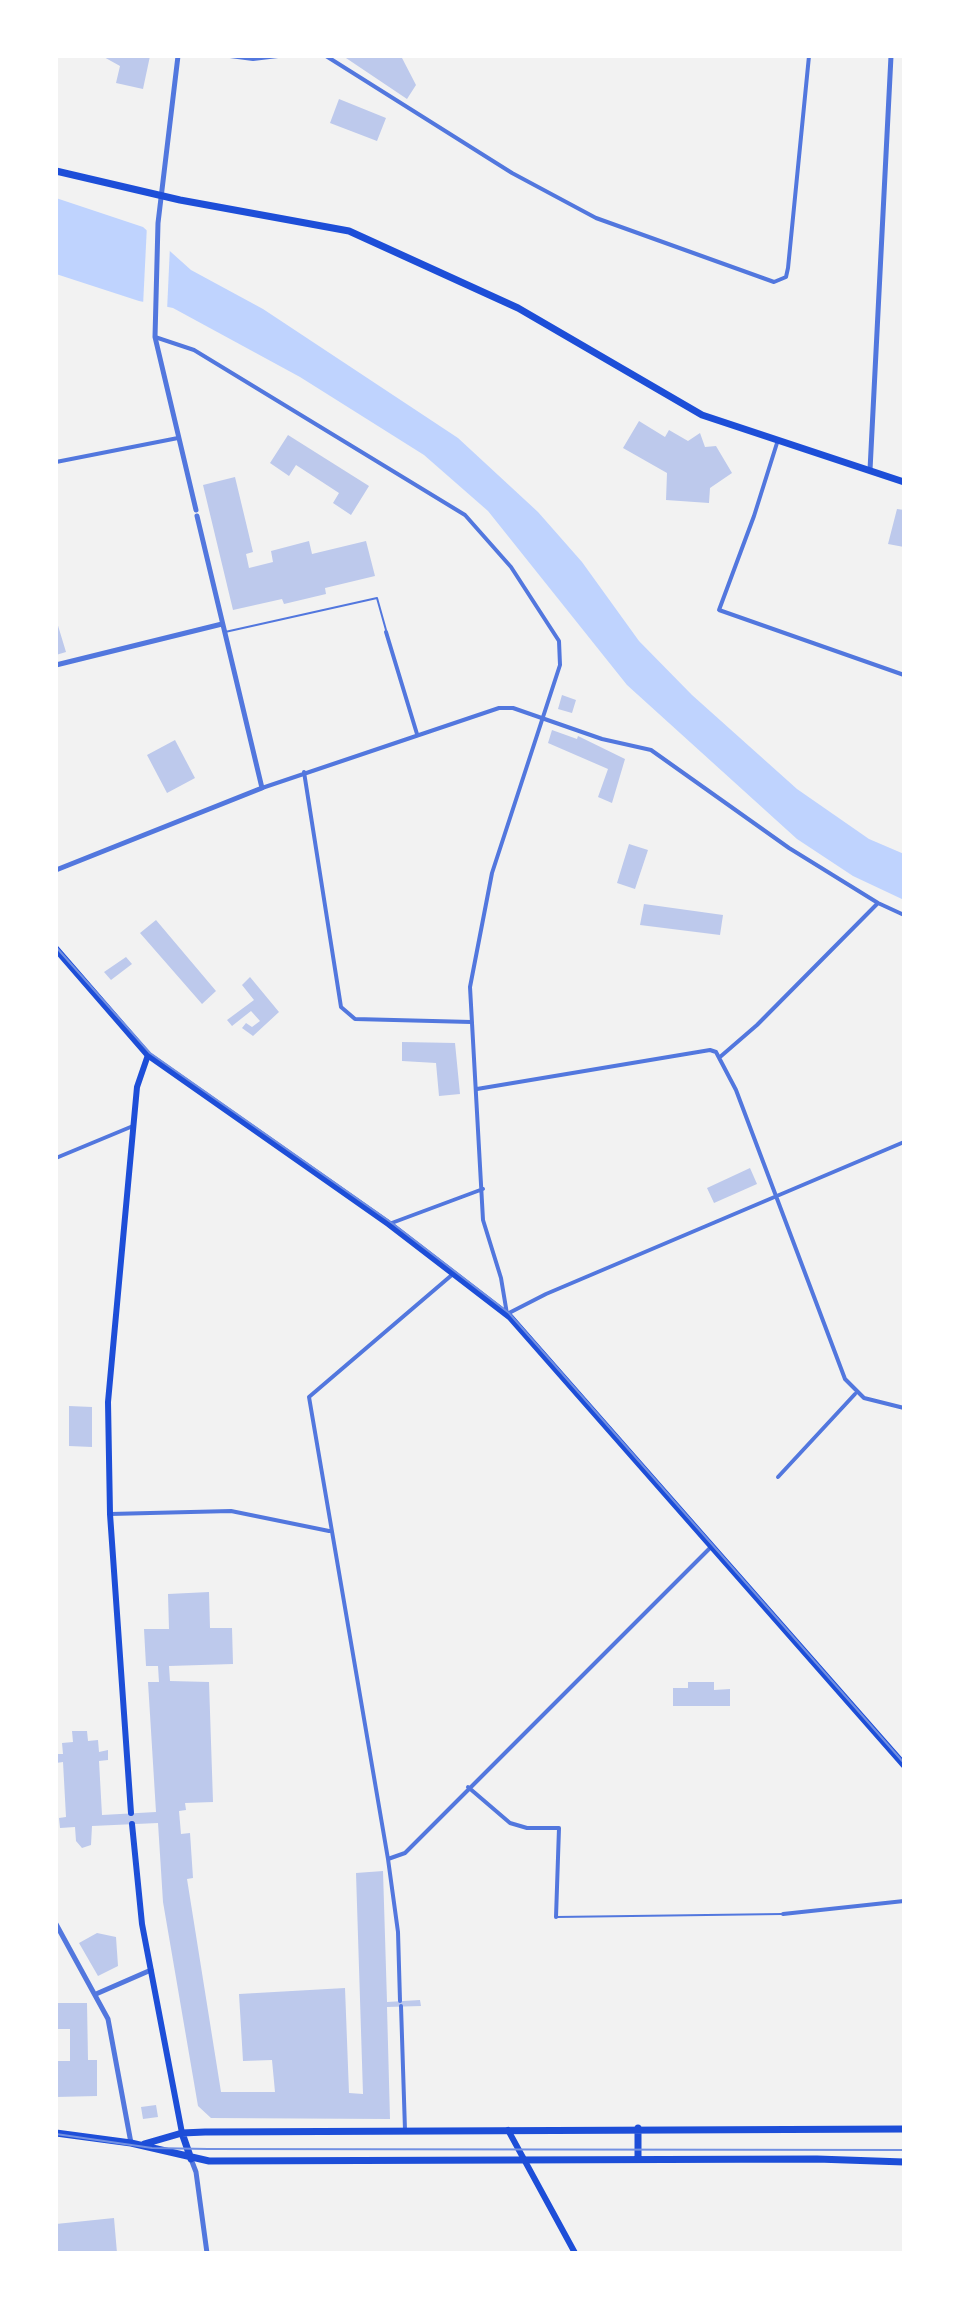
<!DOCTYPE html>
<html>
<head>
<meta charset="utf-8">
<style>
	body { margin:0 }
	#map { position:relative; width:960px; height:2309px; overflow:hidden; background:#f2f2f2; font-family:Commissioner,sans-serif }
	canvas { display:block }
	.frame { position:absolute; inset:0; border:58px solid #fff; pointer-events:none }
</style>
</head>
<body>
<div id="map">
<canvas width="960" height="2309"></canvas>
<div class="frame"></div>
</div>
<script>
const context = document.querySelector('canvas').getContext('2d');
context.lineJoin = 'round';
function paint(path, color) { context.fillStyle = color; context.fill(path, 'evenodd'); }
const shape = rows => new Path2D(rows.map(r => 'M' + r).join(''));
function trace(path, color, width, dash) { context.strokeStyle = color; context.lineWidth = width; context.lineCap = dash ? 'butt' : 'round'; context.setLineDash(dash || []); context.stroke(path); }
paint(shape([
	[56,198,143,227,191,270,263,309,458,438,538,512,582,562,639,641,692,695,797,789,869,839,904,854,904,900,853,876,797,839,627,685,488,511,424,455,300,377,173,308,139,301,56,274]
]), '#bfd3fe');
paint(shape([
	[147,225,170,246,167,311,143,306]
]), '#f2f2f2');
paint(shape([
	[102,56,150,56,143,89,116,83,120,66],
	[343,56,401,56,416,85,407,99],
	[339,99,386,118,377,141,330,123],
	[639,421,665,437,669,430,688,441,700,433,705,447,716,446,732,473,710,488,709,503,666,500,667,473,623,448],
	[288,435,369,486,351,515,333,503,339,493,296,465,289,476,270,463],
	[235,477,253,552,246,554,249,568,273,562,271,551,309,541,312,554,366,541,375,576,325,588,326,594,284,604,282,599,233,610,203,485],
	[897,509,904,510,904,547,888,544],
	[56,619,66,652,56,655],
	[562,695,576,700,572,713,558,709],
	[552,730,577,739,578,736,625,759,612,803,598,797,608,769,548,743],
	[175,740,195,778,167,793,147,755],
	[629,844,648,850,635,889,617,883],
	[644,904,723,915,720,935,640,925],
	[156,920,216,991,202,1004,140,933],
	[126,957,132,964,111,980,104,972],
	[250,977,279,1012,253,1036,242,1028,246,1023,252,1027,260,1021,251,1011,232,1026,227,1020,254,1000,242,985],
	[402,1042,455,1043,460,1094,439,1096,436,1063,402,1061],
	[750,1168,757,1184,714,1203,707,1188],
	[69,1406,92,1407,92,1447,69,1446],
	[209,1592,210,1628,232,1628,233,1664,169,1666,170,1681,209,1682,213,1802,185,1803,186,1810,179,1811,181,1834,190,1833,193,1878,187,1879,221,2092,275,2092,272,2060,243,2061,239,1994,345,1988,349,2093,363,2094,356,1873,383,1871,387,2002,420,2000,421,2006,387,2007,390,2119,211,2118,198,2106,163,1902,158,1823,92,1826,91,1845,82,1848,76,1841,75,1827,60,1828,59,1818,66,1817,63,1762,56,1763,56,1754,63,1754,62,1743,73,1742,72,1731,87,1731,88,1741,98,1740,99,1752,108,1750,108,1760,99,1761,102,1815,156,1812,148,1682,159,1682,158,1666,146,1666,144,1629,169,1629,168,1594],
	[688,1682,714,1682,714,1690,730,1689,730,1706,673,1706,673,1688,688,1688],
	[97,1933,116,1937,118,1966,98,1976,79,1943],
	[56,2003,87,2003,88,2060,97,2060,97,2096,56,2097,56,2061,70,2061,70,2029,56,2029],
	[156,2105,158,2117,143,2119,141,2107],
	[114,2218,117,2253,56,2253,56,2224]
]), '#bdc9ec');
trace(shape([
	[225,632,377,598,386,630],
	[556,1917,782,1914]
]), '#5277de', 2);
trace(shape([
	[230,56,253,59,278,56],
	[326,56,512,173,596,218,774,282,786,277,788,268,809,56],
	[155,337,194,350,465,515,511,567,559,641,560,665,492,873,470,987,483,1220,501,1278,507,1314,546,1294,904,1142],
	[777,443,754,516,719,610,904,675],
	[56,462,178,438],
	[386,632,417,734],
	[304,772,341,1007,355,1019,471,1022],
	[262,788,499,708,513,708,602,739,651,750,789,848,878,903,904,915],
	[720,1057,757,1025,878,903],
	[477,1089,710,1050,716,1052,736,1090,845,1379,864,1398,904,1408],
	[56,1158,133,1126],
	[389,1224,483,1189],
	[778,1477,855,1394],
	[110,1514,231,1511,329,1531],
	[468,1787,510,1823,527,1828,559,1828,556,1917],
	[388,1859,405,1853,712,1546],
	[783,1914,904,1901],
	[400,2001,398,1932,388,1859,309,1397,453,1274],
	[401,2006,405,2130]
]), '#5277de', 4);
trace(shape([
	[178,56,158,223,155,337,196,510],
	[870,470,891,56],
	[56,665,222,624],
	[56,870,262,788,197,516],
	[56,1924,108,2019,131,2143],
	[96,1994,151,1970],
	[191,2159,196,2172,207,2253]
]), '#5277de', 5);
trace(shape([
	[131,1813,110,1514,108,1402,137,1087,148,1055],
	[132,1824,142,1924,182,2133],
	[508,2130,575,2253]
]), '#1d4ed8', 6);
trace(shape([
	[56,171,180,200,349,231,518,308,702,415,904,482],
	[56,949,148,1055,389,1224,510,1317,904,1765],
	[56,2133,131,2143,209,2161,817,2159,904,2162],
	[182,2133,191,2159],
	[144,2144,182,2133,205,2132,904,2129],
	[638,2158,638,2128]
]), '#1d4ed8', 7);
trace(shape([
	[56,947,150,1053,392,1223,509,1313,904,1763],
	[56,2134,152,2148,208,2149,904,2150]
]), '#7290e2', 2);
</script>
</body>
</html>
